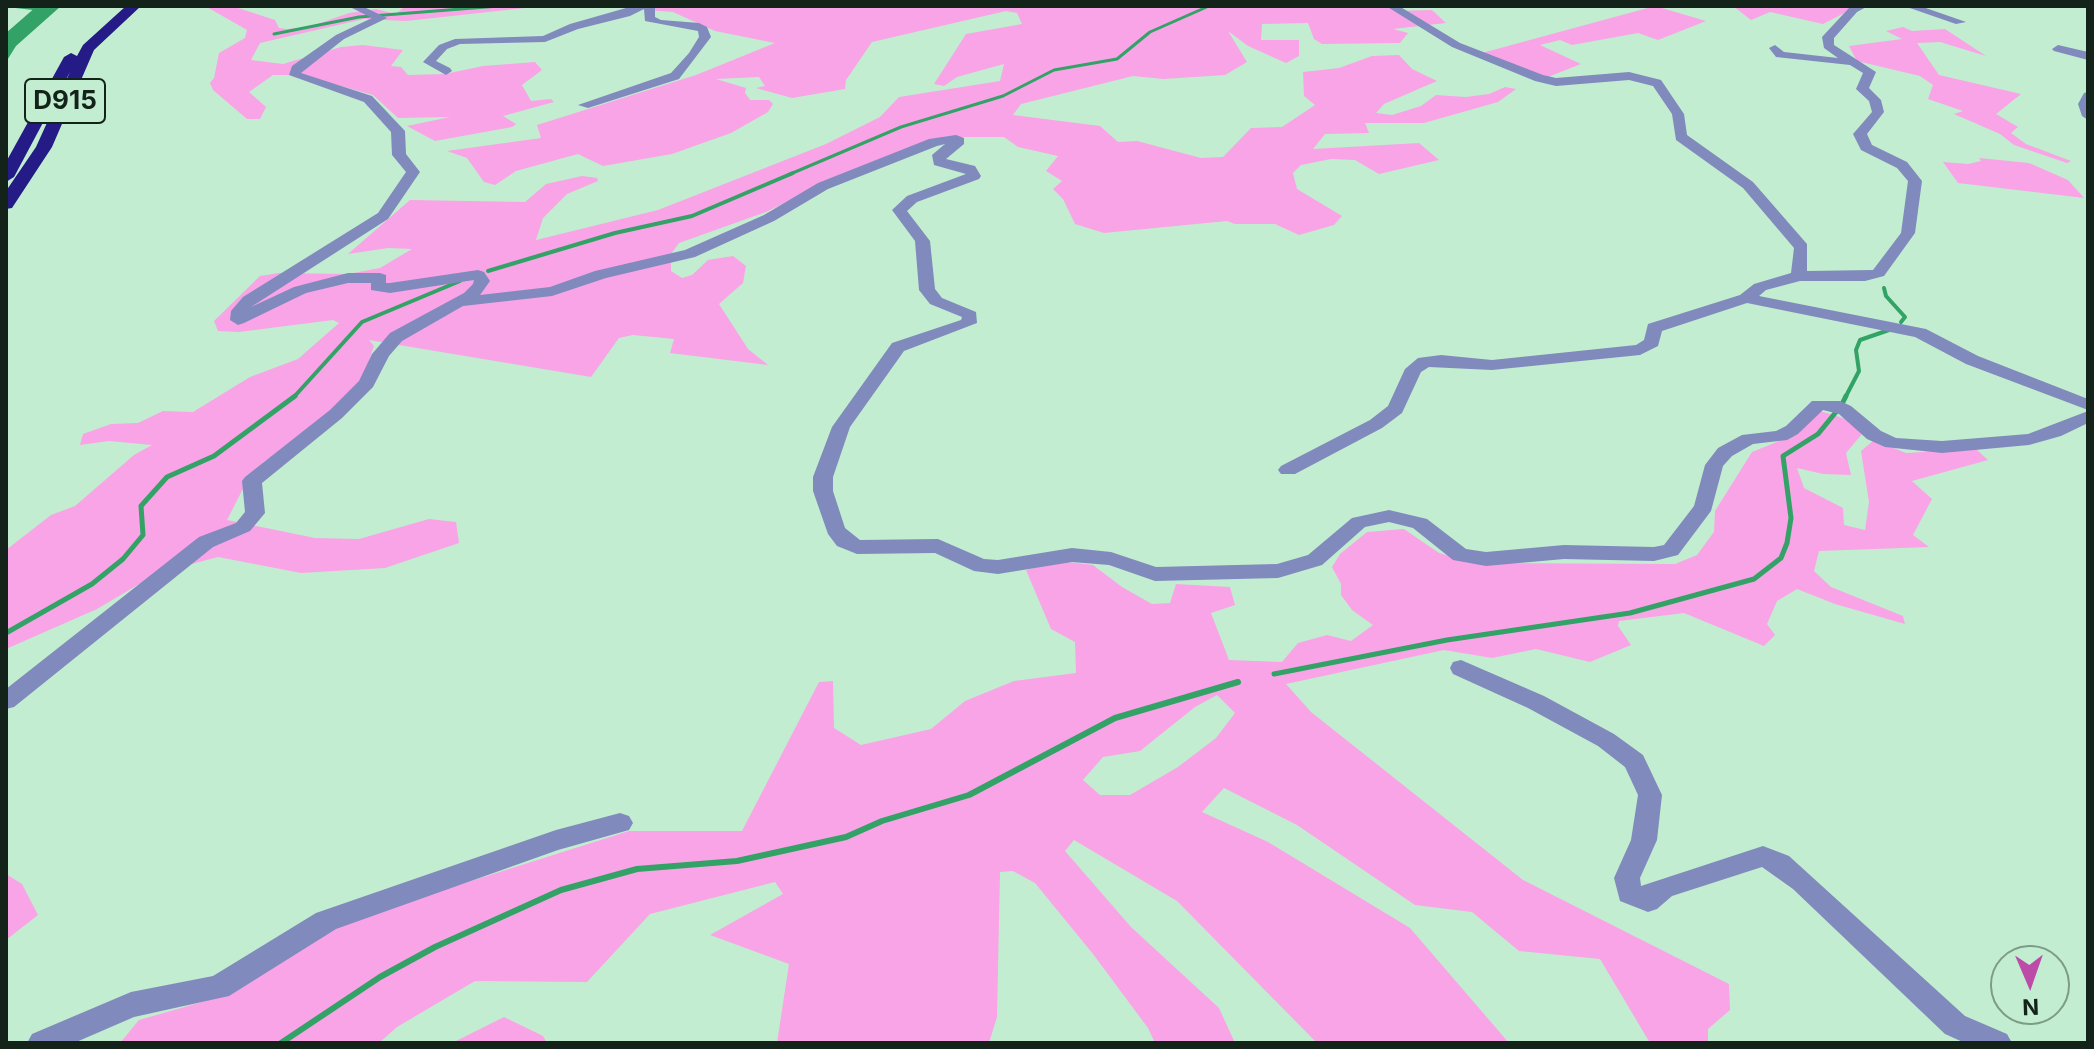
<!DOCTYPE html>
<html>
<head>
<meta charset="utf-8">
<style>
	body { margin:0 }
	#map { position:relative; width:2094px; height:1049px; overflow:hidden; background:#c3edd0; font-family:Inter,sans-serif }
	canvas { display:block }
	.frame { position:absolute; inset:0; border:8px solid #132319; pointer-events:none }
	.north { position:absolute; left:1990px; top:945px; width:80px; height:80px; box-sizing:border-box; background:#c3edd0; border:2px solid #7d9c87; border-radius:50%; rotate:178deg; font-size:22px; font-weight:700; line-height:32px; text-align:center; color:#132319 }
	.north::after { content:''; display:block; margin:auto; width:28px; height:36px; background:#bd4ca8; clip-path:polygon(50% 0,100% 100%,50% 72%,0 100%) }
</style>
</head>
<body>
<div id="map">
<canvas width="2094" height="1049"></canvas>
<div class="frame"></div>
<div class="north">N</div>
</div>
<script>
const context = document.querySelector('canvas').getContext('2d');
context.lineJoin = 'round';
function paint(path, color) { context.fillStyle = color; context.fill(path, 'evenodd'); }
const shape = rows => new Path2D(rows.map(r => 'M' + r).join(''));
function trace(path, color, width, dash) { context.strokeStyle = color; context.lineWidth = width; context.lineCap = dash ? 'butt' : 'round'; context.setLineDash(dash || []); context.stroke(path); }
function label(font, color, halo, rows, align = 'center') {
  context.font = font + ' Inter,sans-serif'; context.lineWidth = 8; context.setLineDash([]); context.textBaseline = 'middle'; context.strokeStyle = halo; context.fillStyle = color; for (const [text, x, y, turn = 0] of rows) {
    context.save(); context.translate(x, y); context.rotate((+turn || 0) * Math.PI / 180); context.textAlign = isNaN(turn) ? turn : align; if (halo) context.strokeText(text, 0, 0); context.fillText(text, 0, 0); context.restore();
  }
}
paint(shape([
	[205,6,235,7,275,20,279,28,287,29,309,27,349,13,376,9,396,14,405,6,543,6,406,21,364,19,260,43,251,60,283,64,341,47,363,45,403,50,391,66,401,67,408,75,445,74,483,66,535,62,542,70,522,85,531,101,551,99,554,102,503,116,516,124,512,127,435,141,407,126,450,117,398,118,373,95,302,75,273,75,249,92,266,107,260,119,247,119,213,90,210,83,214,78,219,53,245,38,247,30],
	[595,6,1387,6,1395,11,1432,10,1446,23,1393,29,1408,33,1400,43,1322,44,1314,39,1308,23,1262,24,1261,40,1299,40,1299,56,1286,63,1248,46,1228,31,1247,62,1225,75,1163,79,1133,76,1021,104,1013,115,1100,126,1118,142,1137,141,1201,158,1223,157,1251,128,1282,127,1315,105,1304,96,1303,72,1339,68,1372,56,1399,55,1412,69,1437,81,1384,104,1376,113,1392,115,1421,106,1436,95,1466,97,1489,94,1505,87,1516,89,1498,102,1424,123,1365,123,1369,133,1325,134,1313,149,1419,143,1439,160,1379,174,1355,160,1331,159,1301,165,1293,173,1297,189,1342,216,1334,225,1299,235,1275,224,1235,224,1227,221,1104,233,1075,224,1063,199,1053,189,1062,181,1046,171,1058,156,1018,147,1004,137,948,137,840,176,766,212,679,243,671,254,671,271,682,278,692,275,708,260,733,256,746,266,743,283,719,304,748,349,768,365,670,353,674,339,633,335,619,338,591,377,369,340,374,346,362,381,308,434,265,461,249,477,227,520,315,538,359,539,429,519,456,522,459,543,385,568,301,573,218,557,158,573,97,609,6,649,6,550,51,515,75,506,134,455,152,445,109,441,80,445,83,434,111,424,138,423,163,411,193,412,250,377,298,359,339,323,333,320,239,332,218,331,214,321,260,276,279,273,348,274,380,268,412,249,388,248,348,254,410,200,525,202,546,184,582,176,597,178,598,181,567,194,543,218,536,240,658,210,826,144,880,117,899,97,1000,81,1004,64,957,77,944,86,934,84,966,34,1022,24,1017,13,1006,11,872,42,846,80,845,89,792,98,756,88,765,86,759,77,716,79,746,88,745,93,750,100,769,100,773,104,768,112,731,133,672,154,603,166,578,154,516,171,495,185,484,182,467,158,447,151,541,138,537,125,696,75,775,43,715,31,673,12],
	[1655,6,1706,21,1658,40,1638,33,1572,45,1560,40,1540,45,1581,64,1548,77,1482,53],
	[1733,6,1858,6,1823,24,1770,12,1751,20],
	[1903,27,1912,31,1945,29,1986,56,1940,42,1917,43,1939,75,2021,94,1996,114,2018,127,2011,133,2026,144,2071,161,2067,163,2014,145,2000,134,1954,114,1963,111,1928,99,1933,85,1920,76,1857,61,1849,46,1902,39,1886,31],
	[1979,158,2029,163,2068,180,2084,198,1958,183,1943,162,1968,164,1981,161],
	[1820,411,1846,419,1862,434,1846,453,1851,475,1823,474,1797,468,1804,488,1843,508,1844,525,1865,530,1869,502,1861,451,1874,440,1906,453,1976,449,1988,460,1912,481,1932,499,1913,535,1929,547,1819,551,1814,571,1831,587,1903,616,1905,624,1835,604,1797,589,1777,601,1767,624,1775,635,1764,646,1684,613,1619,621,1618,626,1631,645,1590,662,1536,649,1492,658,1444,650,1286,684,1311,712,1523,880,1729,984,1730,1010,1708,1029,1708,1043,1650,1043,1600,959,1519,951,1472,912,1415,905,1297,825,1224,788,1202,812,1268,842,1410,928,1509,1043,1317,1043,1177,901,1074,840,1065,851,1131,927,1219,1008,1235,1043,1155,1043,1148,1028,1093,954,1035,883,1013,871,1000,872,997,1017,989,1043,777,1043,789,964,710,935,783,894,775,882,650,914,587,982,475,981,397,1027,379,1043,120,1043,139,1020,223,996,348,920,629,831,742,831,819,682,833,681,834,728,861,745,931,729,965,701,1014,681,1076,673,1075,642,1051,629,1026,570,1061,561,1093,565,1122,587,1152,604,1170,603,1176,584,1230,587,1235,605,1211,613,1229,660,1282,662,1298,643,1327,635,1351,641,1373,625,1352,610,1341,595,1341,584,1332,567,1340,554,1367,532,1404,529,1439,553,1474,563,1675,564,1697,555,1714,532,1715,511,1752,452,1799,433],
	[1217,695,1235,713,1216,738,1178,767,1130,795,1100,795,1083,780,1103,757,1140,751,1195,707],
	[6,874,22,884,38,915,6,940],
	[504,1017,543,1036,547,1043,452,1043]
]), '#f9a4e6');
paint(shape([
	[37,6,61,6,16,46,6,62,6,33]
]), '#33a266');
trace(shape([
	[11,6,38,9],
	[274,34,359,17,499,6],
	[788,175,901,127,1003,96,1054,70,1117,59,1150,32,1209,6]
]), '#33a266', 3);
trace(shape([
	[488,271,615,233,692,216,793,173],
	[1884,288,1886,296,1905,317,1901,322],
	[293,398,362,322,460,281],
	[1845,398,1859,371,1856,350,1860,340,1889,330]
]), '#33a266', 4);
trace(shape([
	[1843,402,1846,396],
	[6,633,92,584,123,559,143,535,141,506,167,477,214,456,295,396],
	[1274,674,1447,640,1630,613,1754,579,1781,558,1787,543,1791,518,1783,456,1818,434,1836,412],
	[1232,684,1238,682]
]), '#33a266', 5);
trace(shape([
	[281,1043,380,977,435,947,561,890,637,869,737,861,846,837,882,821,969,795,1115,718,1238,682]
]), '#33a266', 6);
paint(shape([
	[348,6,362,6,387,18,344,39,301,73,372,96,405,131,406,154,420,172,388,219,251,307,294,287,348,273,380,273,386,275,386,283,390,283,478,270,484,272,490,281,480,295,550,287,595,271,685,250,764,215,818,183,929,139,956,135,964,138,964,144,946,159,975,166,981,176,979,179,917,202,907,211,930,241,935,289,942,298,976,312,977,323,904,351,850,427,833,477,833,491,845,528,860,540,938,539,984,559,998,560,1072,548,1111,552,1156,567,1277,564,1308,555,1352,518,1389,510,1427,519,1466,549,1486,552,1564,545,1654,547,1664,545,1694,506,1705,465,1718,448,1742,435,1776,431,1786,426,1812,401,1840,401,1851,406,1881,431,1896,438,1942,441,2028,434,2088,411,2088,423,2061,436,2029,445,1942,453,1885,447,1867,439,1839,414,1823,410,1798,434,1787,440,1753,444,1732,456,1723,466,1711,511,1678,555,1654,561,1564,559,1486,566,1453,560,1413,528,1389,522,1365,527,1322,565,1278,578,1155,581,1109,565,1072,562,998,574,974,571,935,553,857,554,837,546,828,534,813,491,813,477,832,427,892,343,961,320,962,317,930,304,919,290,915,241,892,210,907,196,966,174,934,165,932,155,945,144,937,146,828,189,774,221,695,257,606,278,552,296,463,306,402,341,389,356,373,387,342,418,262,483,265,513,250,531,213,547,14,707,6,709,6,689,199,537,236,523,245,512,242,481,245,477,330,410,359,381,372,354,390,333,464,293,473,284,474,280,390,293,371,290,371,283,348,283,306,293,244,323,238,325,230,320,231,311,243,297,378,213,406,172,392,155,391,132,364,102,289,75,292,66,336,35,372,18,348,6],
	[633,6,655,6,655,17,661,20,699,23,707,27,711,37,679,79,588,108,578,105,671,73,689,53,699,37,698,31,645,21,644,9,630,16,578,29,545,42,460,44,447,49,436,61,450,68,452,71,446,75,423,62,439,45,455,39,543,36,570,24,633,6],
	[1386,6,1399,6,1460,43,1543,75,1556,78,1629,72,1661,80,1684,114,1687,135,1753,182,1807,244,1807,271,1873,270,1901,233,1908,181,1897,168,1861,150,1853,134,1872,112,1869,101,1856,89,1863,73,1850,65,1776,57,1769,48,1775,45,1784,52,1838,58,1824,48,1822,37,1849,8,1868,6,1857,12,1834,38,1834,45,1876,72,1869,88,1881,100,1884,112,1867,134,1872,145,1907,162,1922,181,1915,233,1884,276,1865,281,1800,281,1766,290,1759,296,1926,329,1978,356,2088,399,2088,410,1966,364,1915,337,1747,303,1662,331,1658,346,1640,355,1492,370,1429,367,1421,372,1402,413,1382,428,1295,474,1281,474,1278,470,1281,466,1370,420,1388,406,1405,369,1418,358,1441,355,1492,360,1636,345,1644,340,1648,324,1740,295,1754,284,1791,273,1794,248,1743,188,1676,140,1672,114,1653,86,1629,80,1556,86,1535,81,1452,47,1386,6],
	[1904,6,1920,6,1966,22,1956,24,1904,6],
	[2058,45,2088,52,2088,60,2054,51,2052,49,2058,45],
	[2088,92,2088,120,2082,116,2078,104,2084,93,2088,92],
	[1461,660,1544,696,1614,734,1643,755,1662,795,1657,840,1640,878,1641,886,1763,846,1789,856,1965,1016,2007,1034,2012,1043,1965,1043,1945,1034,1793,889,1762,867,1672,896,1657,909,1648,912,1620,901,1614,878,1631,840,1638,795,1625,767,1598,746,1528,708,1453,674,1450,668,1453,662,1461,660],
	[620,813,629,816,633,823,629,830,558,850,336,929,229,996,134,1017,74,1043,27,1043,32,1034,131,992,213,976,316,913,556,830,620,813]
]), '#808abc');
paint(shape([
	[126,6,141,6,94,50,52,147,12,208,6,209,6,191,36,147,70,72,14,177,6,182,6,162,64,57,71,53,77,56,83,45,126,6]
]), '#241b86');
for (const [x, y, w] of [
	[65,101,80]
]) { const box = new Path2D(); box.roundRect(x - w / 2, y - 22, w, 44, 6); context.fillStyle = '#c3edd0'; context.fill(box); trace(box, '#132319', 2); }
label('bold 26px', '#132319', null, [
	["D915",65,101]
]);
</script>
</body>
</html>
